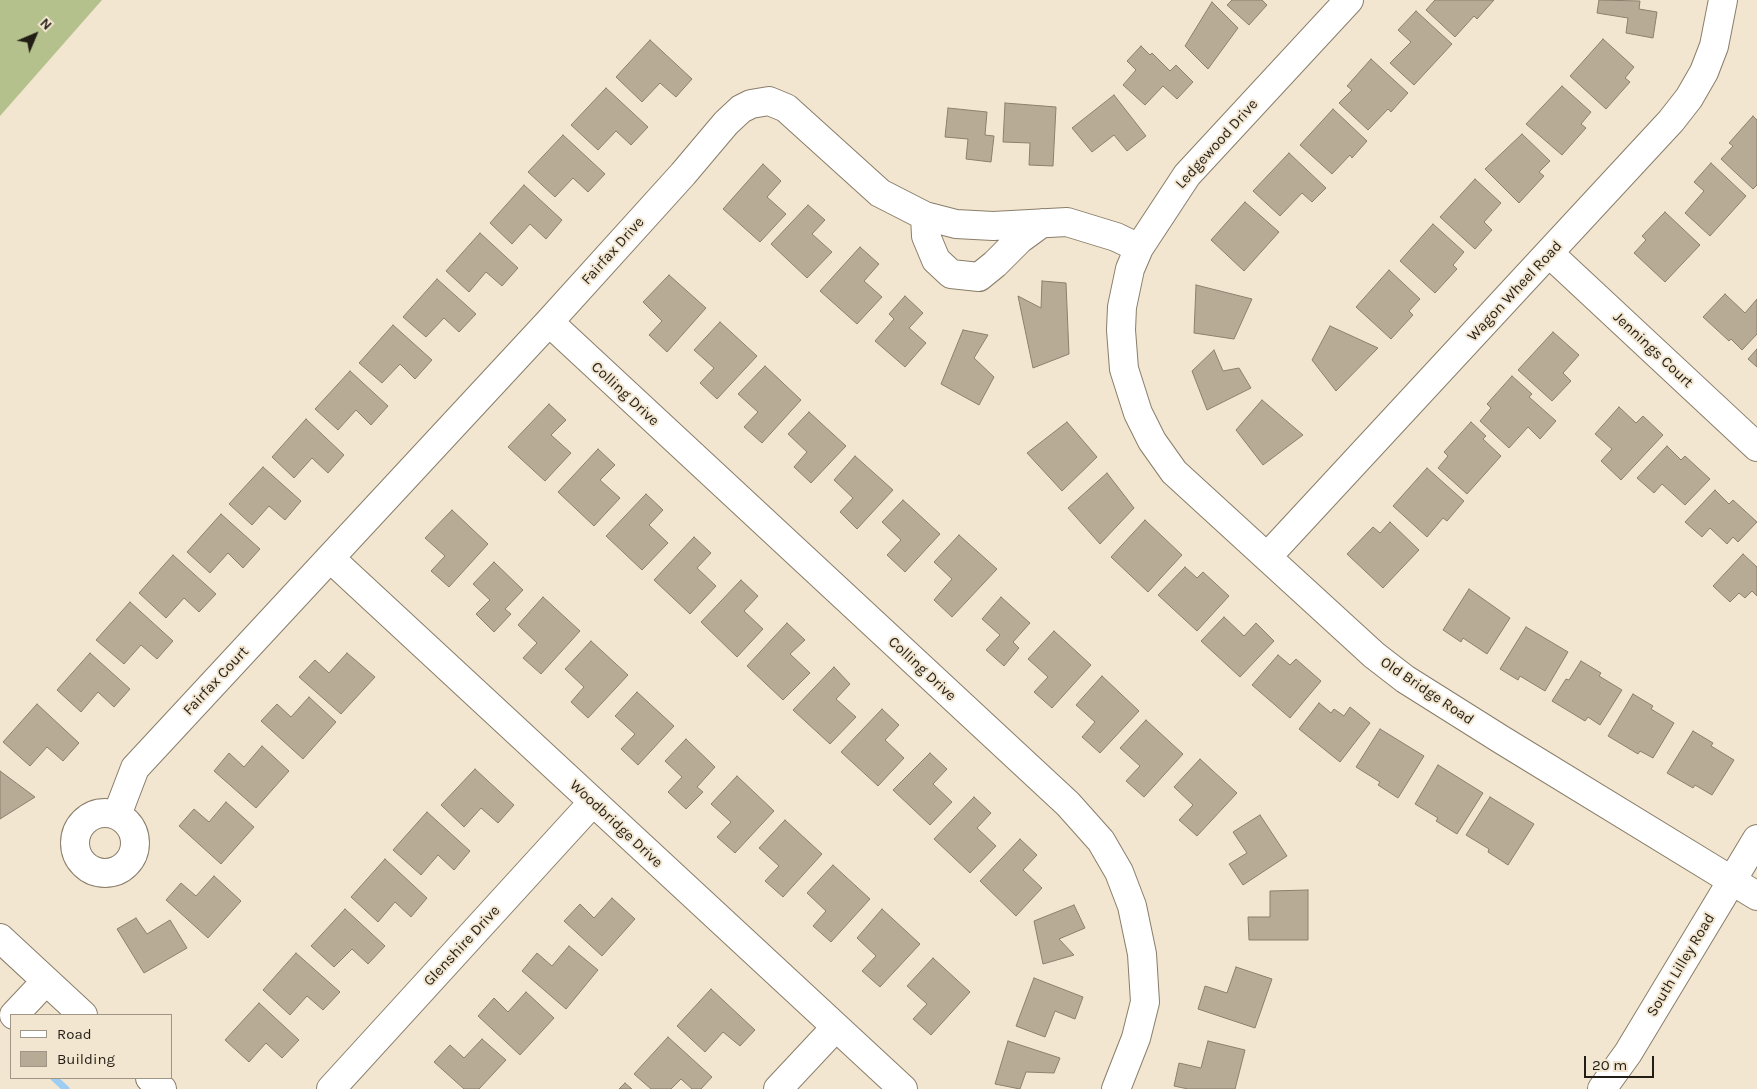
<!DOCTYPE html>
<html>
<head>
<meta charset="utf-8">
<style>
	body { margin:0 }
	#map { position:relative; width:1757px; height:1089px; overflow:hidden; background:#f2e6d0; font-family:Karla,sans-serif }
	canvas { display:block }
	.legend { position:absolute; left:10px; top:1014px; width:162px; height:65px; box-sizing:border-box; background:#f2e6d0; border:1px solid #9f9685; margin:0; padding:6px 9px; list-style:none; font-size:15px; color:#221d15 }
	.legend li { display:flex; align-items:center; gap:10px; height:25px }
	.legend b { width:25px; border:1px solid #9f9685 }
	.north { position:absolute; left:10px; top:10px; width:50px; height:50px; -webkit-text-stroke:4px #f2e6d0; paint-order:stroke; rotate:45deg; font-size:14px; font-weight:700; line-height:20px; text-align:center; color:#221d15 }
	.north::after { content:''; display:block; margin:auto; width:18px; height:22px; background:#221d15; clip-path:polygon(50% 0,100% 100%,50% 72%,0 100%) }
	.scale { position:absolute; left:1584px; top:1056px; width:70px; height:22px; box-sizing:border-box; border:2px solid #221d15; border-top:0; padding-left:6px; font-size:15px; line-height:18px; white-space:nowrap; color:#221d15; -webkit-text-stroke:4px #f2e6d0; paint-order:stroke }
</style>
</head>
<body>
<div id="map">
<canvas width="1757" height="1089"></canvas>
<ul class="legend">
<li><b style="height:6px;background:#fff"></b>Road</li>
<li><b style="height:14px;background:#b7ab96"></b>Building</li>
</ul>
<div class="north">N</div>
<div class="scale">20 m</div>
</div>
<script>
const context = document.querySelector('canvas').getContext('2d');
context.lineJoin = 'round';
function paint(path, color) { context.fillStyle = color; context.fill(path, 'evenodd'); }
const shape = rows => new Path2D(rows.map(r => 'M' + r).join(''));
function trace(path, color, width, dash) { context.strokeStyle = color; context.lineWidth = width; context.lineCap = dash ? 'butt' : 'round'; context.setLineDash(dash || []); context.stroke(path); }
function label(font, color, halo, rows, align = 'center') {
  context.font = font + ' Karla,sans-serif'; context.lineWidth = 4; context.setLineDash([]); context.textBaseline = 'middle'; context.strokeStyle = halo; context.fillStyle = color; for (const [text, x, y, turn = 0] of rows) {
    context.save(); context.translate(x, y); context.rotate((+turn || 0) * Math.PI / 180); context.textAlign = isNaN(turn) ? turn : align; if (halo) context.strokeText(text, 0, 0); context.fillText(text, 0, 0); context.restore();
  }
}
paint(shape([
	[0,0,102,0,0,116]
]), '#b5c18c');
trace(shape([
	[54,1078,66,1089]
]), '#9dcdf2', 7);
const building = shape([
	[1232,0,1262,0,1267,5,1249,25,1227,5,1232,0],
	[1435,0,1494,0,1477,19,1474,16,1455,37,1426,10,1435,0],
	[1599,0,1640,1,1639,9,1657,12,1653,38,1626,33,1628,18,1597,13,1599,0],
	[1212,2,1238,28,1208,69,1185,46,1212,2],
	[1416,11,1452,44,1414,85,1390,63,1411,42,1398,30,1416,11],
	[1603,39,1634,67,1625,78,1630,82,1606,109,1570,76,1603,39],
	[650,40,692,79,676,97,660,83,642,102,616,77,650,40],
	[1141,46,1150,55,1152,53,1170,71,1176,65,1193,82,1177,99,1163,86,1145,105,1123,85,1136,70,1127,61,1141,46],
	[1371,59,1408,93,1391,112,1388,109,1368,130,1339,103,1352,90,1347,86,1371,59],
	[1562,86,1591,112,1581,124,1586,128,1562,155,1526,124,1562,86],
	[606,88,648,127,631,145,616,131,598,150,571,125,606,88],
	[1114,95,1146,136,1127,151,1114,135,1092,152,1072,128,1114,95],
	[1005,103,1056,107,1053,166,1029,165,1030,143,1003,142,1005,103],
	[948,108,987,112,985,135,994,136,991,162,966,159,968,139,945,137,948,108],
	[1333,109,1367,141,1352,158,1350,155,1332,174,1300,145,1333,109],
	[1753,116,1757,120,1757,185,1753,189,1721,159,1733,146,1729,143,1753,116],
	[1522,134,1550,161,1539,172,1544,176,1519,203,1485,169,1522,134],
	[563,135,605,174,588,192,573,178,555,197,528,172,563,135],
	[1289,153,1326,188,1312,202,1302,193,1280,216,1253,191,1289,153],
	[1711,163,1746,196,1710,236,1685,213,1704,191,1694,182,1711,163],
	[763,164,781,181,767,197,786,214,760,242,723,209,763,164],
	[1475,179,1501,203,1484,222,1492,230,1475,249,1440,217,1475,179],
	[524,185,562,220,546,239,530,224,512,244,490,223,524,185],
	[1245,202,1279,232,1244,271,1211,240,1245,202],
	[808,205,825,220,812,234,832,252,807,278,771,244,808,205],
	[1665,212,1700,245,1665,282,1634,253,1646,240,1642,236,1665,212],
	[1433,224,1464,252,1453,265,1457,269,1435,293,1400,261,1433,224],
	[480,233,518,268,502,286,486,272,469,292,446,271,480,233],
	[860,247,879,264,864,281,882,297,857,324,820,291,860,247],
	[1389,270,1420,299,1409,311,1413,315,1391,339,1356,307,1389,270],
	[669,275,706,308,667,352,649,335,662,321,643,302,669,275],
	[437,279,476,314,459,332,444,318,426,337,403,317,437,279],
	[1042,281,1066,283,1069,354,1033,368,1018,296,1041,308,1042,281],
	[1196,285,1252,299,1234,339,1194,333,1196,285],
	[1725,294,1745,313,1757,299,1757,334,1742,350,1731,339,1729,341,1703,317,1725,294],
	[905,296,923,313,909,328,926,343,905,367,875,341,894,319,889,314,905,296],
	[720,322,757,356,717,399,700,383,714,368,694,350,720,322],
	[393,325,432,360,415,379,400,364,382,383,359,363,393,325],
	[1330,326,1378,348,1336,391,1312,360,1330,326],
	[963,330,988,335,974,358,994,377,979,405,941,384,963,330],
	[1553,332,1579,355,1563,373,1571,381,1552,401,1518,370,1553,332],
	[1757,349,1757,367,1748,359,1757,349],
	[1214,350,1223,371,1239,368,1251,388,1207,410,1192,371,1214,350],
	[765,366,801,400,762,443,744,427,758,412,738,394,765,366],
	[350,371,388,406,371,425,356,410,338,430,315,409,350,371],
	[1512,376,1532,394,1529,397,1556,421,1540,439,1528,427,1509,448,1480,421,1491,408,1487,404,1512,376],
	[1262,400,1303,435,1263,465,1236,430,1262,400],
	[549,404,566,420,551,435,571,453,545,481,508,447,549,404],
	[1619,407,1636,423,1643,416,1663,435,1621,480,1601,461,1612,449,1595,434,1619,407],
	[809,412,846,446,811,483,794,467,807,452,788,434,809,412],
	[306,419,344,455,328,473,312,458,294,478,272,457,306,419],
	[1067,422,1097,457,1062,491,1027,453,1067,422],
	[1471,422,1486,436,1483,439,1501,456,1467,494,1438,468,1448,456,1444,452,1471,422],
	[1667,446,1681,460,1685,456,1710,479,1685,505,1662,484,1654,493,1637,478,1667,446],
	[598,449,615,465,600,480,620,498,594,526,558,492,598,449],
	[855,456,893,490,857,529,840,512,853,498,834,480,855,456],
	[263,467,301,501,285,520,269,506,252,525,229,504,263,467],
	[1427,468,1464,501,1447,521,1443,518,1427,537,1393,506,1427,468],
	[1107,473,1134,508,1100,544,1068,508,1107,473],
	[1715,490,1729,504,1733,500,1757,522,1738,542,1733,537,1727,544,1710,528,1702,537,1685,522,1715,490],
	[646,494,663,510,649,525,668,543,642,570,606,536,646,494],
	[903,500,940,534,905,572,887,555,901,540,882,522,903,500],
	[452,510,488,544,449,587,431,571,445,556,425,538,452,510],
	[221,514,260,549,243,568,228,553,210,573,187,552,221,514],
	[1145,520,1182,555,1148,592,1111,557,1145,520],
	[1390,522,1419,550,1383,588,1347,554,1373,527,1380,533,1390,522],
	[959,535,997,569,952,617,934,600,952,579,934,562,959,535],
	[694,537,711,553,697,568,716,586,690,614,654,580,694,537],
	[1743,554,1757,567,1757,596,1752,591,1745,598,1739,593,1730,602,1713,586,1743,554],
	[173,555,216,594,199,612,184,598,166,618,139,593,173,555],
	[494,562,523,590,505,609,511,614,494,632,476,614,490,600,473,584,494,562],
	[1185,567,1197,578,1203,572,1229,596,1197,631,1158,595,1185,567],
	[741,580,758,596,744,611,763,629,737,657,701,622,741,580],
	[1469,589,1510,618,1487,654,1463,638,1461,642,1443,630,1469,589],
	[543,597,580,631,541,674,523,658,537,643,518,625,543,597],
	[1001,597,1030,623,1013,642,1019,648,1004,666,986,650,1000,635,982,619,1001,597],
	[130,602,173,641,157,659,141,645,124,664,96,640,130,602],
	[1224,617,1244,636,1256,623,1274,641,1240,677,1201,641,1224,617],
	[787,623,805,640,790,654,810,673,783,700,747,666,787,623],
	[1526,627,1568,652,1545,691,1520,676,1518,680,1500,669,1526,627],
	[1054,631,1091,665,1052,708,1034,692,1048,677,1028,659,1054,631],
	[591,641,628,675,588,718,571,702,584,687,565,669,591,641],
	[90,653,130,689,114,707,98,692,81,712,57,690,90,653],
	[347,653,375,677,341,714,299,677,315,660,329,673,347,653],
	[1278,655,1290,665,1296,659,1321,681,1290,718,1252,685,1278,655],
	[1581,661,1601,673,1599,676,1622,690,1600,725,1588,717,1585,721,1552,701,1566,679,1569,680,1581,661],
	[834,667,850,684,836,699,856,717,830,744,793,710,834,667],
	[1102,676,1139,711,1100,753,1082,737,1095,722,1076,705,1102,676],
	[637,692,674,726,638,765,621,749,635,734,615,716,637,692],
	[1633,694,1653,706,1651,709,1674,723,1653,758,1640,751,1638,754,1608,736,1633,694],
	[309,697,336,722,303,759,261,721,277,704,291,717,309,697],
	[1319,703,1331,713,1334,709,1344,716,1350,707,1370,723,1340,762,1299,729,1319,703],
	[37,704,79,743,63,761,47,747,30,766,3,742,37,704],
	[882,709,899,725,885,740,904,758,878,786,841,752,882,709],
	[1146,720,1183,754,1144,797,1126,781,1140,766,1120,748,1146,720],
	[1380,729,1424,756,1398,798,1378,785,1380,782,1356,767,1380,729],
	[1693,731,1713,743,1711,746,1734,760,1712,795,1695,785,1693,788,1667,773,1693,731],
	[686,739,715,767,697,787,703,792,686,809,668,792,682,777,665,761,686,739],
	[262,746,289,771,256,808,214,771,229,753,244,767,262,746],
	[930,753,947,769,933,784,952,802,930,825,893,790,930,753],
	[1200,759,1237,793,1197,836,1179,820,1193,805,1174,787,1200,759],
	[1438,765,1483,793,1457,834,1436,821,1438,818,1415,804,1438,765],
	[475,769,514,805,498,823,481,808,464,827,441,805,475,769],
	[0,771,35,797,0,819,0,771],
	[737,776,774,811,735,853,717,837,731,822,711,804,737,776],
	[974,797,991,813,977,828,996,846,970,873,934,839,974,797],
	[1490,797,1534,824,1508,865,1488,852,1489,849,1466,835,1490,797],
	[226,802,254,827,221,864,179,826,194,809,209,822,226,802],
	[427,812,470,851,454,870,438,855,421,875,393,850,427,812],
	[1260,815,1287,856,1243,885,1229,864,1247,853,1233,832,1260,815],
	[785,820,822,854,783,897,765,881,779,866,759,848,785,820],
	[1020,839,1037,855,1023,870,1042,888,1016,916,980,881,1020,839],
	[385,859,427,898,411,917,395,902,378,922,351,897,385,859],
	[833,865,870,899,831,942,813,926,826,911,807,893,833,865],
	[214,876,241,901,208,938,166,900,181,883,196,896,214,876],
	[1308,890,1308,940,1249,940,1248,917,1270,917,1270,891,1308,890],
	[612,898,635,919,602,956,564,921,580,904,594,918,612,898],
	[1074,905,1085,928,1059,939,1074,955,1043,964,1034,921,1074,905],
	[345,909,385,946,368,964,352,949,334,967,311,946,345,909],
	[882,909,920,944,880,987,862,971,876,956,857,938,882,909],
	[136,918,147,934,170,920,187,948,144,973,117,929,136,918],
	[569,946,598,970,566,1009,522,971,537,953,552,966,569,946],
	[296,953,340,992,323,1010,307,996,290,1015,263,990,296,953],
	[933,958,970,992,931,1035,913,1019,927,1004,907,986,933,958],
	[1236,967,1272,979,1255,1028,1198,1009,1205,986,1227,993,1236,967],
	[1034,978,1083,997,1075,1019,1055,1011,1045,1037,1016,1026,1034,978],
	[711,989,755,1030,740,1046,723,1032,705,1052,677,1026,711,989],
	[526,992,554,1018,520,1055,478,1016,494,998,508,1012,526,992],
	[259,1003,299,1040,282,1058,266,1043,249,1062,225,1040,259,1003],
	[668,1037,712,1077,701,1089,692,1089,681,1079,671,1089,651,1089,634,1074,668,1037],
	[482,1039,506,1060,479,1089,464,1089,434,1062,450,1045,464,1058,482,1039],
	[1008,1041,1060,1058,1054,1073,1026,1072,1020,1089,995,1084,1008,1041],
	[1208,1041,1245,1050,1235,1089,1188,1089,1174,1086,1179,1063,1201,1068,1208,1041],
	[625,1083,632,1089,619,1089,625,1083]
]);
paint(building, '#b7ab96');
trace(building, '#8c806d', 1);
const minor = shape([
	[1349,0,1187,175,1139,248,1130,269,1122,307,1121,330,1124,369,1138,413,1152,441,1174,472,1374,655,1405,679,1502,740,1757,896],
	[925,216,926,236,936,260,951,274,979,277,995,264,1020,239,1042,223],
	[1550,254,1757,447],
	[549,322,1068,804,1101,841,1119,872,1132,906,1142,954,1145,1002,1136,1038,1116,1089],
	[1267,557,1671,121,1689,98,1704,72,1714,46,1723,0],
	[330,558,903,1089],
	'75 843a30 30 0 1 1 60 0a30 30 0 1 1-60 0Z',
	[117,815,135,768,549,322,683,174,726,123,741,109,751,104,769,101,786,108,880,193,925,216,956,224,993,226,1067,222,1116,237,1139,248],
	[0,938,83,1015],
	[14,1015,46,981],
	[150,1078,162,1089],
	[331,1089,593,802],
	[778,1089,836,1027],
	[1602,1089,1628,1053,1757,839]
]);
trace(minor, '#897e6a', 30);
trace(minor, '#fff', 28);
label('15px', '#221d15', '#f2e6d0', [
	["Ledgewood Drive",1217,144,-48],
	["Fairfax Drive",613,251,-48],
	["Wagon Wheel Road",1515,291,-47],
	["Jennings Court",1653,350,43],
	["Colling Drive",625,394,43],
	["Colling Drive",922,669,43],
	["Fairfax Court",216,681,-47],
	["Old Bridge Road",1427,691,34],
	["Woodbridge Drive",616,824,43],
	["Glenshire Drive",462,946,-47],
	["South Lilley Road",1681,965,-59]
]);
</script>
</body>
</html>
